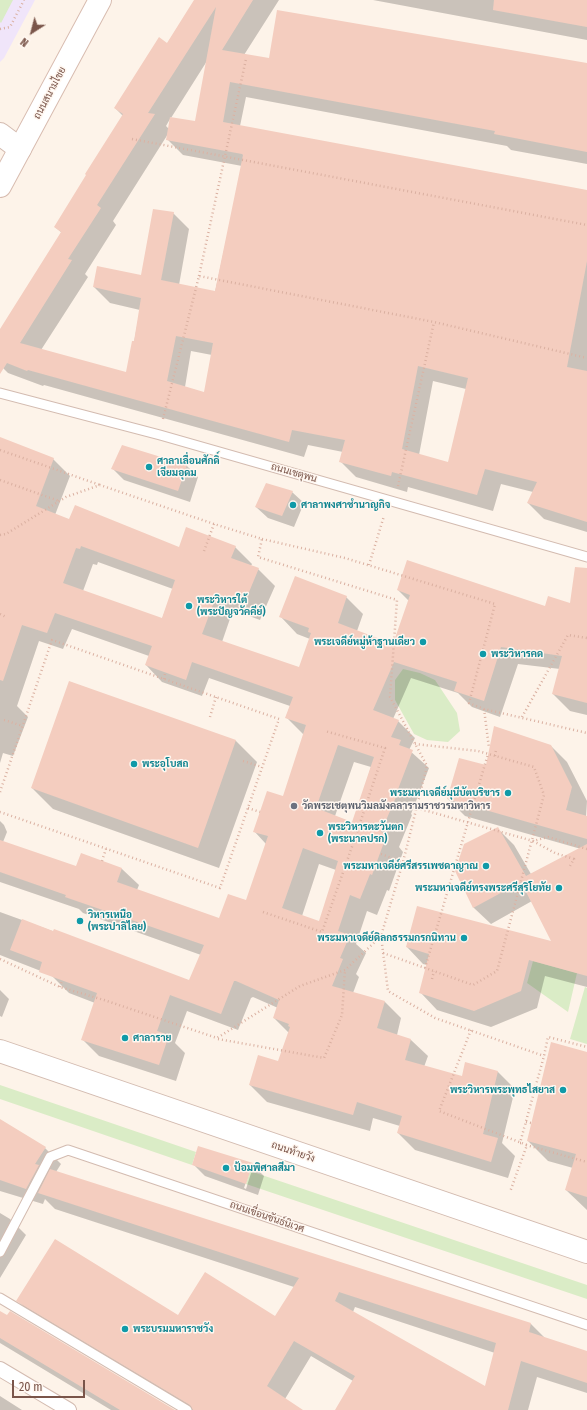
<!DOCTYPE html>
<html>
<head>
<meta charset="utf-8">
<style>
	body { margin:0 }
	#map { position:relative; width:587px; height:1410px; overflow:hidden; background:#fdf3e9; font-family:"Fira Sans Condensed",sans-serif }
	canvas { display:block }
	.north { position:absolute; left:12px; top:12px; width:40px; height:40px; -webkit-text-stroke:3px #fff7f0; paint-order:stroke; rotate:216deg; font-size:11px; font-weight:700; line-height:16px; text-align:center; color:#7a554a }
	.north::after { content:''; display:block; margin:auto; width:14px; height:18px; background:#7a554a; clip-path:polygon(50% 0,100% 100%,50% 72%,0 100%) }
	.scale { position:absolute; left:12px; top:1380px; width:73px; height:18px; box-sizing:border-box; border:2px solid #7a554a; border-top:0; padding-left:5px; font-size:12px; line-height:14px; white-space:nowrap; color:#7a554a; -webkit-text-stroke:3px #fff7f0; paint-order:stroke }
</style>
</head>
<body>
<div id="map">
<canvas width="587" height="1410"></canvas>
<div class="north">N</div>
<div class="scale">20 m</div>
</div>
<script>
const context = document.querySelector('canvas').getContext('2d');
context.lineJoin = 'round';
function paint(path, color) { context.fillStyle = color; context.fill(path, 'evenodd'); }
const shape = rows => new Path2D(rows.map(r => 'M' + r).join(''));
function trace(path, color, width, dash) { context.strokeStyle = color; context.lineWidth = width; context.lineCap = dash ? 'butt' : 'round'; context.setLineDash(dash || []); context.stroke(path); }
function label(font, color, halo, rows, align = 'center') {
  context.font = font + ' "Fira Sans Condensed",Sarabun,sans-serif'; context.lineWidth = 3; context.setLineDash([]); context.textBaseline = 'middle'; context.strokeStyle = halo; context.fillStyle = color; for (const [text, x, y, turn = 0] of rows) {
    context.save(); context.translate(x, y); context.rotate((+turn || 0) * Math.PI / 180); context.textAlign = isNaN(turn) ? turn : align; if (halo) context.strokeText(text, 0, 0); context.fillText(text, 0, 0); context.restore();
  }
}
paint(shape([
	[0,0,35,0,4,58,0,62]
]), '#f0e5fa');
paint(shape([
	[0,0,13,0,1,23,0,22],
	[403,669,420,673,435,680,457,713,460,731,448,742,427,740,414,734,395,700,395,680],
	[533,961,577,973,568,1012,527,983],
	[585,987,587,988,587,1044,570,1039],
	[0,1085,196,1152,192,1165,0,1099],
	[250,1171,587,1285,587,1299,246,1184]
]), '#daecc6');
paint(shape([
	[195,0,279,0,244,55,269,60,587,64,587,164,511,150,507,146,246,97,240,126,587,191,587,532,544,519,528,503,533,492,501,484,493,511,408,487,407,492,356,477,340,461,343,452,308,445,304,457,44,385,43,386,8,373,0,365,0,337,62,233,55,227,123,116,115,108,167,44],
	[207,61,196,122,171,118],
	[170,119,169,129,166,126],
	[168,134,167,139,183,155,242,166,215,292,179,285,189,229,173,213,142,276,94,287,110,303,140,310,134,342,127,374,41,350,88,277,85,274,116,225,113,221],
	[191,351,212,355,205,393,185,387],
	[433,381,466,389,449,463,419,455],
	[373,0,587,0,587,40],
	[0,438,53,459,70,476,55,515,70,520,179,548,235,547,252,564,251,566,258,569,275,586,260,620,233,610,222,642,300,668,310,639,297,634,281,617,346,597,363,614,357,631,394,645,409,601,398,590,546,608,571,604,587,600,587,715,570,711,553,694,560,669,518,664,500,717,472,707,458,693,411,678,393,719,398,721,415,738,409,750,429,768,411,814,412,815,399,847,403,852,389,891,387,890,377,915,367,911,356,944,366,953,356,974,359,977,353,993,385,1002,401,1018,397,1035,411,1040,428,1056,424,1067,463,1078,466,1064,498,1072,515,1089,502,1143,515,1156,508,1178,415,1150,398,1133,400,1126,373,1118,370,1131,267,1102,250,1085,279,1063,289,1033,274,1018,278,1008,253,997,251,998,238,1030,187,1011,175,1043,185,1053,176,1081,99,1056,83,1040,95,1003,69,993,51,975,0,955,0,912,190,981,201,955,83,913,79,909,0,882,0,821,4,825,7,832,3,842,77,868,82,854,122,869,139,885,137,890,219,919,246,902,266,844,254,831,283,798,304,735,286,717,290,706,209,678,202,696,162,682,146,665,149,656,72,629,63,649,39,641,17,706,28,717,13,756,3,753,0,763],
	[98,562,173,589,162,619,83,591,93,564,97,565],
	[354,762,371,767,353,823,335,816],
	[319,864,336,870,320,922,302,916],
	[186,465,198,477,190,502,124,480,112,468],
	[292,492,304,503,294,527,268,518,256,507],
	[70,682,236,741,257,762,219,868,53,809,32,788],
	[550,745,567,762,587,801,586,817,587,817,587,987,545,976,537,1008,491,1027,437,1010,421,993,427,965,423,964,407,947,553,942,532,901,491,924,474,908,456,871,497,828,514,845,531,874,581,849,465,816,448,799,486,766],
	[0,990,9,999,2,1017,0,1016],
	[587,1053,587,1210,566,1190,573,1168,548,1161,528,1141],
	[0,1120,45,1148,61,1164,56,1172,531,1324,546,1339,587,1352,587,1393,537,1377,528,1410,336,1410,353,1381,311,1356,285,1399,302,1410,189,1410,34,1317,18,1301,178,1317,276,1318,294,1287,55,1209,45,1199,43,1204,0,1191],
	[355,1307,495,1353,485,1388,353,1312],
	[193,1164,252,1164,264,1176,258,1195,205,1176],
	[250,1170,252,1170,246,1189,244,1188],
	[0,1213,10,1219,26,1235,0,1278],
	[0,1312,173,1410,111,1410,0,1343],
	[0,1396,22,1410,0,1410]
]), '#0003');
paint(shape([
	[194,0,253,0,222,50,269,58,277,10,587,63,587,152,494,134,495,131,230,82,223,122,587,190,587,261,567,367,587,371,587,522,527,503,537,482,485,469,477,495,392,472,391,476,339,462,345,440,292,430,289,442,28,370,27,371,7,363,0,374,0,329,61,232,54,227,86,175,85,174,123,114,114,108,159,37,167,43],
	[216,7,195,121,170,117,166,140,242,154,243,155,215,291,161,280,174,212,153,209,141,275,97,266,93,287,141,298,134,341,132,341,126,372,20,343,72,260,68,259,101,208,97,205,155,114,148,113],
	[176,336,213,343,204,392,167,381],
	[418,366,468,378,448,462,402,449],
	[494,0,587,0,587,27,493,10],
	[0,437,54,458,36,506,69,519,75,505,179,547,186,527,236,546,231,558,259,568,244,604,217,594,202,634,299,667,311,633,308,632,309,628,279,617,295,576,347,596,338,623,393,644,410,595,397,590,407,560,545,606,548,596,570,603,575,567,587,568,587,703,552,694,562,656,501,647,484,701,454,691,457,682,394,662,373,710,399,720,391,737,401,740,399,745,413,750,395,797,396,797,381,832,387,834,372,875,370,874,360,899,350,895,338,931,350,935,340,958,343,959,332,986,385,1001,377,1028,411,1039,405,1060,462,1076,465,1062,498,1071,483,1134,498,1138,491,1162,397,1133,402,1116,357,1102,353,1115,249,1085,258,1055,278,1061,290,1027,288,1026,289,1024,273,1018,279,1000,236,981,234,981,221,1014,170,995,157,1031,169,1035,159,1065,81,1040,97,993,39,972,42,962,10,950,22,919,53,931,54,929,189,980,204,945,65,897,66,895,0,872,0,840,76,866,81,853,122,868,117,882,219,918,228,894,246,900,268,836,253,832,267,791,283,796,306,725,285,718,293,697,192,662,186,680,145,665,152,646,55,613,47,633,22,625,3,681,0,680],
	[81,546,175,580,162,618,63,583,76,548,80,549],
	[338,745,374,757,352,822,316,808],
	[303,848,338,861,319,921,282,908],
	[122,445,187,465,178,491,111,469],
	[266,483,293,491,282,516,255,507],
	[69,681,236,740,198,848,31,788],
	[494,726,551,745,572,787,566,810,587,816,587,839,447,799,459,758,486,765],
	[498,827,526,876,587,844,587,976,529,960,521,991,474,1011,419,993,429,954,406,947,417,906,551,941,521,882,473,908,455,871,464,844],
	[551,1042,587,1052,587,1197,565,1190,576,1154,527,1141],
	[0,1119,46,1147,35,1164,39,1165,26,1189,0,1180],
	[198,1146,253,1163,246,1184,192,1165],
	[50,1169,531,1323,529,1332,587,1351,587,1383,521,1361,508,1410,335,1410,355,1376,294,1341,267,1386,303,1410,193,1410,190,1405,16,1301,55,1239,178,1315,205,1272,275,1316,299,1278,38,1193],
	[339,1292,496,1343,485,1386,335,1301],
	[0,1311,7,1315,10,1311,175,1410,120,1410,0,1338]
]), '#f4cdbf');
const service = shape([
	[0,393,160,435,587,557],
	[0,1252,50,1157,68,1150,587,1325],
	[0,1298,187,1410]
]);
const pedestrian = shape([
	[0,1369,69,1410]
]);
const tertiary = shape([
	[0,134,20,149],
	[0,1051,587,1252]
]);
const secondary = shape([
	[0,186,100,0]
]);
trace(service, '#d3bbb0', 11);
trace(pedestrian, '#d3bbb0', 16);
trace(tertiary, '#d3bbb0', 24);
trace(secondary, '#d8bcb0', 24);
trace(shape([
	[0,29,10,27,24,0],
	[132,139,587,225],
	[199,276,246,59],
	[163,419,199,276,434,322,587,358],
	[0,450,100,485],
	[0,480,59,501],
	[398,486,434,322],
	[0,535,6,534,66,497,100,485,214,524,262,539,258,557,397,600,390,697,427,766,403,862,381,936,388,991,435,1018,544,1056],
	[262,539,345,558,495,604,469,703,484,709,587,733],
	[204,551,214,524],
	[369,565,384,516],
	[0,614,6,617],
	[164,679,165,673],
	[484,709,489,748],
	[210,717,216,697],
	[522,717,568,635,587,638],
	[4,720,23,726],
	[495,756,496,750],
	[243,761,262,767],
	[0,792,52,640,279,719,220,888,0,812],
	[248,808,260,812],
	[417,808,533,841,548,837,587,849],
	[533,841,555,853,574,859,570,866],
	[381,854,403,862],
	[102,861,106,849],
	[263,912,322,932,353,844,385,748,325,731],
	[383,953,473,985,497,971,544,795,534,767,478,751,415,744],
	[0,959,60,987,104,1000,217,1038,300,986,345,970,380,937],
	[425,968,488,754],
	[432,979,434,971],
	[60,987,62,981],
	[471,1030,439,1111,527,1145,510,1192],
	[218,1039,324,1058,342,1015,345,970],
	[526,1122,531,1123],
	[521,1143,520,1143,544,1056,548,1037,587,1047],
	[526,1145,587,1162]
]), '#dab0a1', 2.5, [1, 3]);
trace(service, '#fff', 9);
trace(pedestrian, '#fff', 14);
trace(tertiary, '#fff', 22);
trace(secondary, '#fff', 22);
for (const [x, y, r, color] of [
	[149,467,4,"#0f9aa8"],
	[293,505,4,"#0f9aa8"],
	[189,606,4,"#0f9aa8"],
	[423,642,4,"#0f9aa8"],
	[483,654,4,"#0f9aa8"],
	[134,764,4,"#0f9aa8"],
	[508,793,4,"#0f9aa8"],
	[294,806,4,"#6b7280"],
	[320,833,4,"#0f9aa8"],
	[486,866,4,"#0f9aa8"],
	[559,888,4,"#0f9aa8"],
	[80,921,4,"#0f9aa8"],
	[464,938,4,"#0f9aa8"],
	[125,1038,4,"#0f9aa8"],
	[563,1090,4,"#0f9aa8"],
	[226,1168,4,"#0f9aa8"],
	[125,1329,4,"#0f9aa8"]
]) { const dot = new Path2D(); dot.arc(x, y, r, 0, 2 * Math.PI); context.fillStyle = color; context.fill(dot); trace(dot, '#fff7f0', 1.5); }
label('10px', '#7a554a', '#fff7f0', [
	["ถนนสนามไชย",50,93,-62],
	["ถนนเชตุพน",294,473,16],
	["ถนนท้ายวัง",293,1152,19],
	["ถนนเขื่อนขันธ์นิเวศ",267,1217,19]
]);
label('bold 10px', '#0d838f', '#fff7f0', [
	["ศาลาเลื่อนศักดิ์",157,461],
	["เจียมอุดม",157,473],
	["ศาลาพงศาชำนาญกิจ",301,505],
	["พระวิหารใต้",197,600],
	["(พระปัญจวัคคีย์)",197,612],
	["พระเจดีย์หมู่ห้าฐานเดียว",415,642,"right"],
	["พระวิหารคด",491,654],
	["พระอุโบสถ",142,764],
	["พระมหาเจดีย์มุนีบัตบริขาร",500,793,"right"],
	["พระวิหารตะวันตก",328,827],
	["(พระนาคปรก)",328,839],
	["พระมหาเจดีย์ศรีสรรเพชดาญาณ",478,866,"right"],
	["พระมหาเจดีย์ทรงพระศรีสุริโยทัย",551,888,"right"],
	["วิหารเหนือ",88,915],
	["(พระปาลิไลย)",88,927],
	["พระมหาเจดีย์ดิลกธรรมกรกนิทาน",456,938,"right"],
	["ศาลาราย",133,1038],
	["พระวิหารพระพุทธไสยาส",555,1090,"right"],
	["ป้อมพิศาลสีมา",234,1168],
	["พระบรมมหาราชวัง",133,1329]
], 'left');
label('bold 10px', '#5b616d', '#fff7f0', [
	["วัดพระเชตุพนวิมลมังคลารามราชวรมหาวิหาร",302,806]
], 'left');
</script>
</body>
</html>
